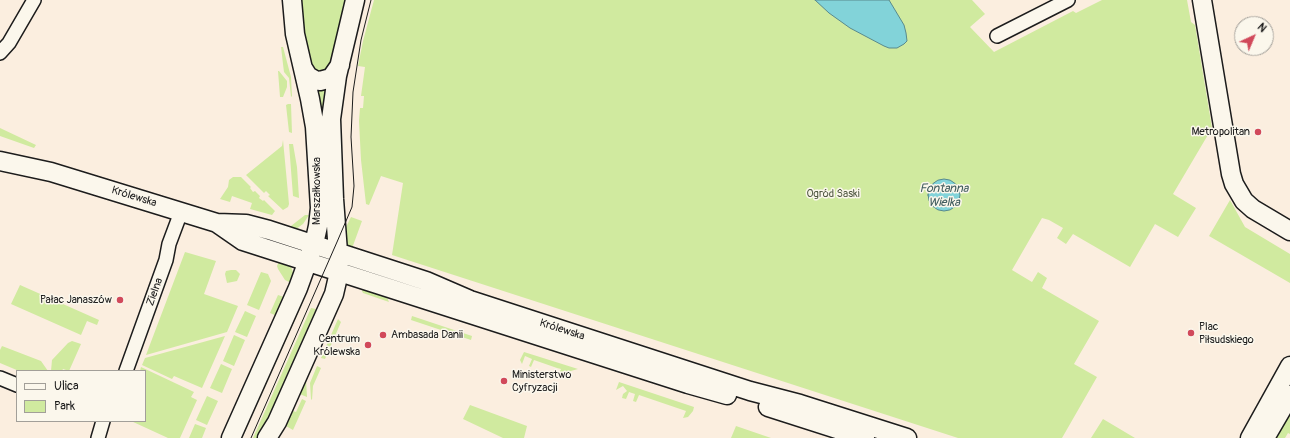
<!DOCTYPE html>
<html>
<head>
<meta charset="utf-8">
<style>
	body { margin:0 }
	#map { position:relative; width:1290px; height:438px; overflow:hidden; background:#fbeedf; font-family:Pangolin,sans-serif }
	canvas { display:block }
	.legend { position:absolute; left:16px; top:370px; width:130px; height:52px; box-sizing:border-box; background:#fbf7ec; border:1px solid #a29f99; margin:0; padding:5px 7px; list-style:none; font-size:12px; color:#1c1c1c }
	.legend li { display:flex; align-items:center; gap:8px; height:20px }
	.legend b { width:20px; border:1px solid #a29f99 }
	.north { position:absolute; left:1234px; top:16px; width:40px; height:40px; box-sizing:border-box; background:#fbf7ec; border:1px solid #a29f99; border-radius:50%; rotate:44deg; font-size:11px; font-weight:700; line-height:16px; text-align:center; color:#1c1c1c }
	.north::after { content:''; display:block; margin:auto; width:14px; height:18px; background:#d1495b; clip-path:polygon(50% 0,100% 100%,50% 72%,0 100%) }
</style>
</head>
<body>
<div id="map">
<canvas width="1290" height="438"></canvas>
<ul class="legend">
<li><b style="height:5px;background:#fbf7ec"></b>Ulica</li>
<li><b style="height:11px;background:#d0ea9f"></b>Park</li>
</ul>
<div class="north">N</div>
</div>
<script>
const context = document.querySelector('canvas').getContext('2d');
context.lineJoin = 'round';
function paint(path, color) { context.fillStyle = color; context.fill(path, 'evenodd'); }
const shape = rows => new Path2D(rows.map(r => 'M' + r).join(''));
function trace(path, color, width, dash) { context.strokeStyle = color; context.lineWidth = width; context.lineCap = dash ? 'butt' : 'round'; context.setLineDash(dash || []); context.stroke(path); }
function label(font, color, halo, rows, align = 'center') {
  context.font = font + ' Pangolin,sans-serif'; context.lineWidth = 3; context.setLineDash([]); context.textBaseline = 'middle'; context.strokeStyle = halo; context.fillStyle = color; for (const [text, x, y, turn = 0] of rows) {
    context.save(); context.translate(x, y); context.rotate((+turn || 0) * Math.PI / 180); context.textAlign = isNaN(turn) ? turn : align; if (halo) context.strokeText(text, 0, 0); context.fillText(text, 0, 0); context.restore();
  }
}
paint(shape([
	[297,0,349,0,332,68,318,74,309,68],
	[374,0,972,0,985,14,970,27,994,52,1073,11,1076,13,1102,0,1187,0,1191,22,1195,25,1212,128,1173,194,1196,208,1178,237,1155,224,1130,267,1073,234,1066,244,1057,238,1063,228,1049,220,1042,218,1012,270,1032,282,1038,272,1047,278,1042,288,1099,321,1074,364,1097,377,1062,438,958,438,392,255,403,183,381,176,369,205,366,204,361,160,359,121,360,108,363,108,364,96,361,96,365,67,358,66,363,41],
	[281,47,283,47,291,77,292,96,291,97,289,78,284,72,283,64],
	[278,71,279,71,287,81,287,87,283,97,280,97],
	[314,89,328,89,328,156],
	[288,104,291,104,292,133,289,132,286,105],
	[0,128,36,145,34,148,0,136],
	[283,140,289,204,288,207,283,210,268,196,270,195,266,191,264,193,246,175,282,146],
	[289,144,293,144,297,167,299,198,293,196],
	[233,177,241,177,251,187,250,188,253,192,255,191,260,196,259,198,263,201,264,200,275,211,272,215,250,209,252,203,232,196,230,202,220,199,228,187,229,180],
	[1230,200,1245,227,1290,254,1290,283,1209,236],
	[305,215,309,215,303,224,296,229,290,230,291,226],
	[351,217,362,221,351,251,346,247,342,235],
	[185,252,216,261,204,294,238,306,227,332,146,355],
	[280,259,291,267,294,275,293,284,285,280,278,269,277,266],
	[231,270,236,270,240,274,237,281,227,283,225,274,226,271],
	[261,272,268,274,271,281,259,310,247,305],
	[20,285,99,320,97,325,87,321,81,335,11,304],
	[364,286,385,293,389,302,363,293,362,291],
	[278,295,287,298,277,316,270,313],
	[298,302,302,304,242,438,236,438],
	[311,308,316,309,259,438,253,438],
	[245,311,256,316,247,337,235,332],
	[331,316,334,317,306,380,307,397,297,393],
	[412,316,472,336,471,340,411,320],
	[338,319,341,322,325,359,321,358],
	[234,335,245,340,234,366,223,361],
	[225,336,202,388,174,376,172,379,142,365,145,358],
	[72,341,81,344,69,371,63,369,62,371,51,371,52,360,68,343],
	[2,346,41,361,48,371,19,371,0,363,0,350],
	[524,352,578,369,567,372,569,380,558,376,561,369,557,368,534,360,531,367,529,366,532,359,525,356,522,364,520,360],
	[221,364,232,369,222,393,210,388],
	[317,366,321,368,313,386,312,400,311,399,310,383],
	[141,367,194,392,191,397,197,400,180,438,168,438,131,421,145,421,145,371,140,371],
	[619,382,694,407,693,411,688,417,683,418,686,411,639,395,636,402,633,401,635,394,629,392,626,399,622,398,623,394,627,391,623,386,616,390],
	[207,396,218,401,207,425,196,420],
	[302,399,306,401,293,430,286,426,293,411,296,412],
	[470,405,527,426,524,438,503,438,463,419],
	[1290,411,1290,434,1288,433,1285,438,1271,438],
	[1103,419,1135,438,1091,438],
	[195,424,206,428,202,438,189,438],
	[736,426,771,438,731,438]
]), '#d0ea9f');
const water = shape([
	[815,0,889,0,904,25,906,33,907,41,904,44,897,48,889,48,884,46,850,28,829,13,815,0],
	'928 195a16 16 0 1 1 32 0a16 16 0 1 1-32 0Z'
]);
paint(water, '#82d3d9');
trace(water, '#598a8d', 1);
const street = shape([
	[997,36,1068,0],
	[0,53,9,43,34,0],
	[126,371,166,260,169,244,181,212],
	[0,378,17,385],
	[98,438,103,421]
]);
const secondary = shape([
	[1202,0,1231,174,1234,184,1244,201,1253,209,1290,231],
	[303,68,308,76,315,80,320,81,331,78,340,65],
	[0,161,51,172,217,223,246,224,269,230,426,281,470,300,750,391,800,404,907,438],
	[217,223,243,241,688,384,727,395],
	[768,407,865,438],
	[231,438,298,288,314,244,318,226,320,208,315,127,310,99,295,34,292,0],
	[267,438,277,422,334,294,337,281,339,272,338,252,334,199,331,119,337,76,355,0],
	[1250,438,1290,366],
	[1265,438,1290,395]
]);
trace(street, '#1c1c1c', 16);
trace(secondary, '#1c1c1c', 21);
trace(street, '#fbf7ec', 13);
trace(secondary, '#fbf7ec', 18);
trace(shape([
	[251,438,337,242,352,207,354,186,351,137,353,92,361,40,371,0]
]), '#1c1c1c', 1);
for (const [x, y, r, color] of [
	[1258,132,4,"#d1495b"],
	[120,300,4,"#d1495b"],
	[1191,333,4,"#d1495b"],
	[383,335,4,"#d1495b"],
	[368,345,4,"#d1495b"],
	[504,381,4,"#d1495b"]
]) { const dot = new Path2D(); dot.arc(x, y, r, 0, 2 * Math.PI); context.fillStyle = color; context.fill(dot); trace(dot, '#fbf7ec', 1.5); }
label('11px', '#1c1c1c', '#fbf7ec', [
	["Metropolitan",1250,132],
	["Pałac Janaszów",112,300],
	["Plac",1199,327,"left"],
	["Piłsudskiego",1199,340,"left"],
	["Ambasada Danii",391,335,"left"],
	["Centrum",360,339],
	["Królewska",360,352],
	["Ministerstwo",512,375,"left"],
	["Cyfryzacji",512,388,"left"]
], 'right');
label('11px', '#1c1c1c', '#fbf7ec', [
	["Marszałkowska",317,191,-90],
	["Królewska",134,197,17],
	["Zielna",155,292,-70],
	["Królewska",562,330,18]
]);
label('11px', '#525a43', '#fbf7ec', [
	["Ogród Saski",833,194]
]);
label('italic 12px', '#405c5e', '#fbf7ec', [
	["Fontanna",944,189],
	["Wielka",944,203]
]);
</script>
</body>
</html>
